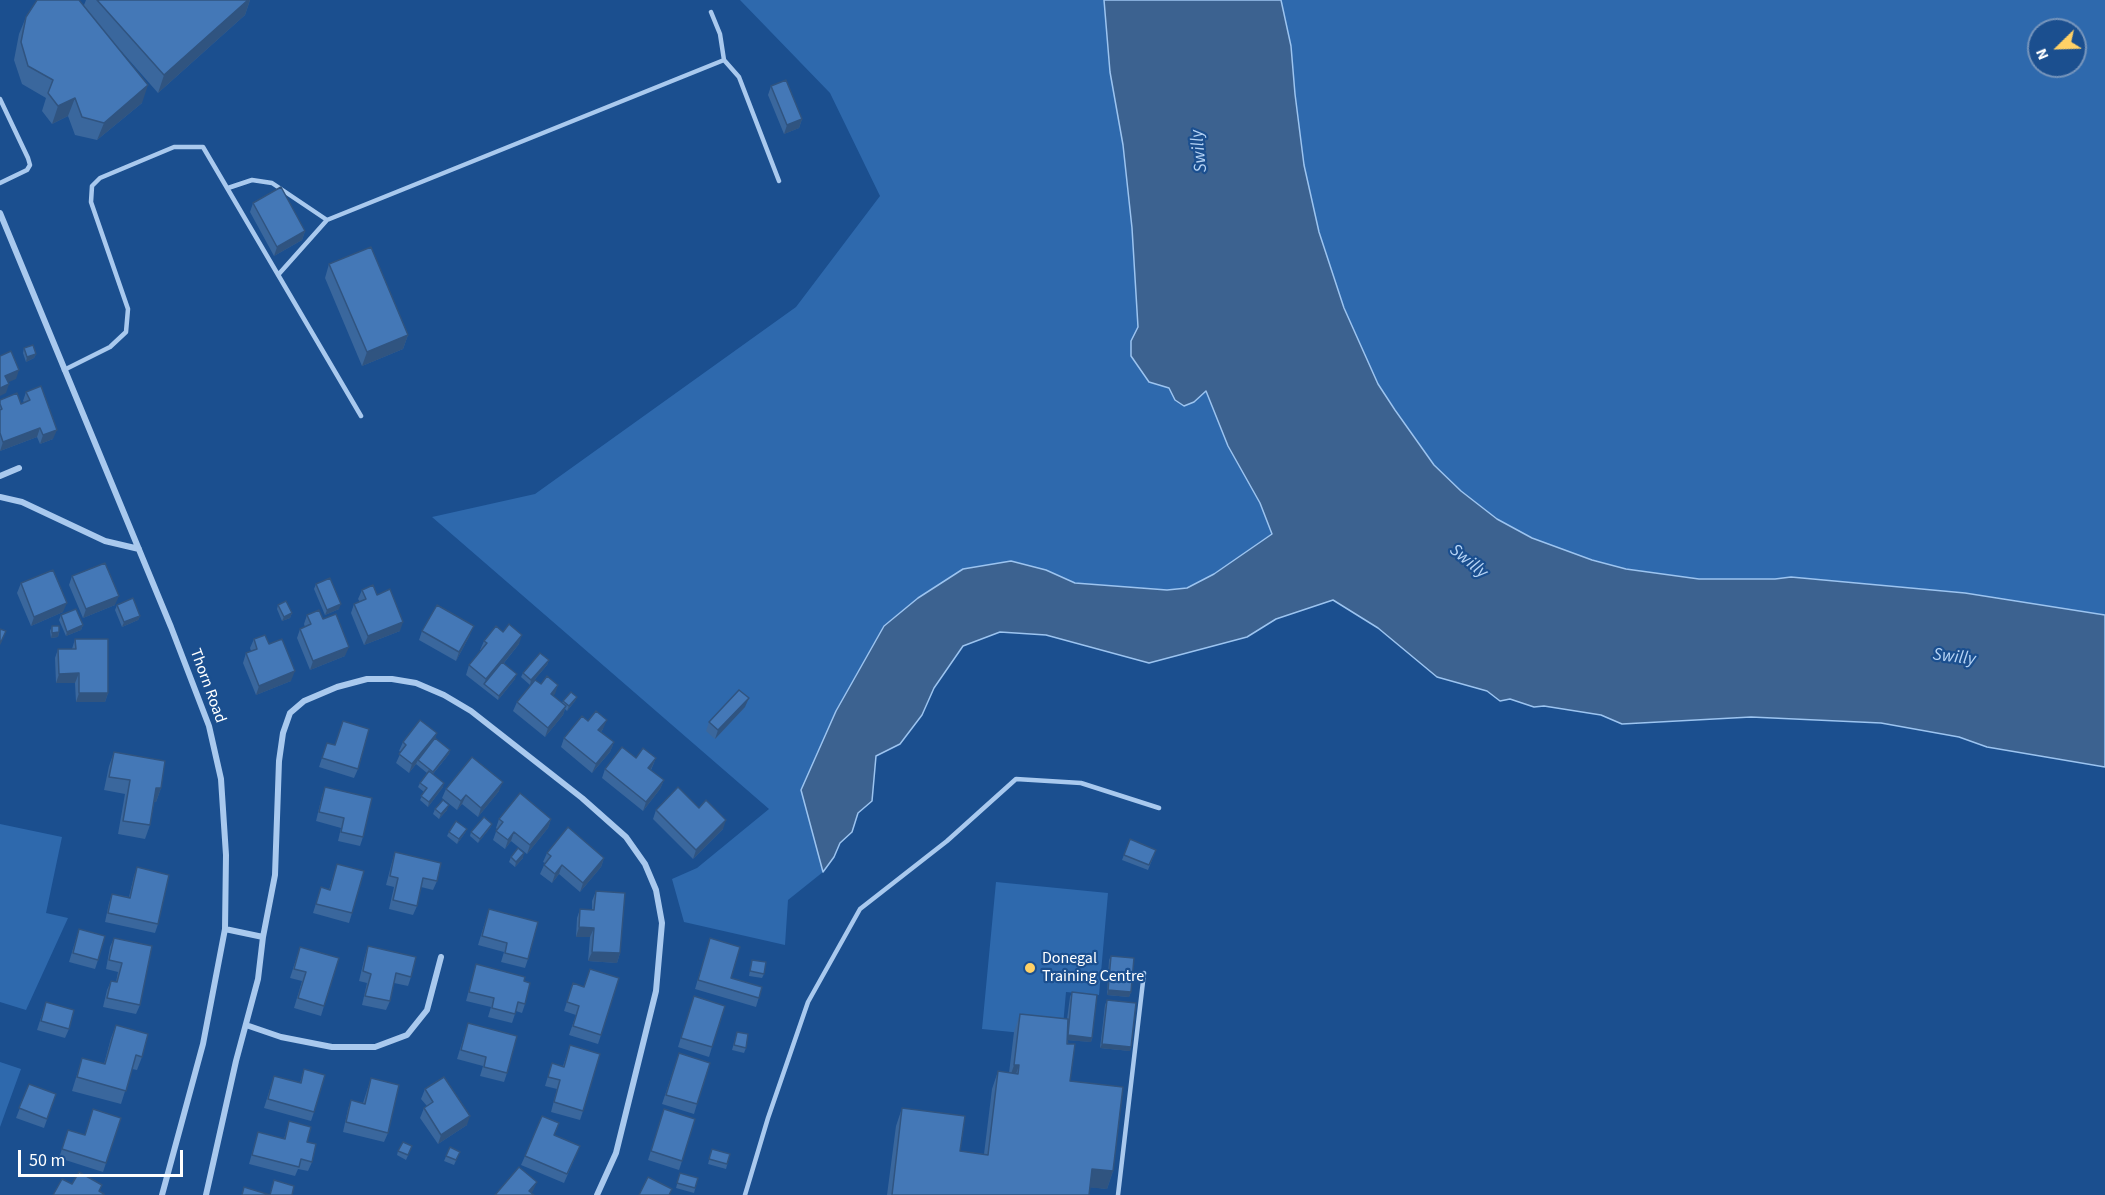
<!DOCTYPE html>
<html>
<head>
<meta charset="utf-8">
<style>
	body { margin:0 }
	#map { position:relative; width:2105px; height:1195px; overflow:hidden; background:#1b4f8f; font-family:"Source Sans 3",sans-serif }
	canvas { display:block }
	.north { position:absolute; left:2027px; top:18px; width:60px; height:60px; box-sizing:border-box; background:#1b4f8f; border:2px solid #7695bc; border-radius:50%; rotate:247deg; font-size:16px; font-weight:700; line-height:24px; text-align:center; color:#fff }
	.north::after { content:''; display:block; margin:auto; width:21px; height:27px; background:#ffd166; clip-path:polygon(50% 0,100% 100%,50% 72%,0 100%) }
	.scale { position:absolute; left:18px; top:1150px; width:165px; height:27px; box-sizing:border-box; border:3px solid #fff; border-top:0; padding-left:8px; font-size:18px; line-height:21px; white-space:nowrap; color:#fff; -webkit-text-stroke:4px #1b4f8f; paint-order:stroke }
</style>
</head>
<body>
<div id="map">
<canvas width="2105" height="1195"></canvas>
<div class="north">N</div>
<div class="scale">50 m</div>
</div>
<script>
const context = document.querySelector('canvas').getContext('2d');
context.lineJoin = 'round';
function paint(path, color) { context.fillStyle = color; context.fill(path, 'evenodd'); }
const shape = rows => new Path2D(rows.map(r => 'M' + r).join(''));
function trace(path, color, width, dash) { context.strokeStyle = color; context.lineWidth = width; context.lineCap = dash ? 'butt' : 'round'; context.setLineDash(dash || []); context.stroke(path); }
function label(font, color, halo, rows, align = 'center') {
  context.font = font + ' "Source Sans 3",sans-serif'; context.lineWidth = 4.5; context.setLineDash([]); context.textBaseline = 'middle'; context.strokeStyle = halo; context.fillStyle = color; for (const [text, x, y, turn = 0] of rows) {
    context.save(); context.translate(x, y); context.rotate((+turn || 0) * Math.PI / 180); context.textAlign = isNaN(turn) ? turn : align; if (halo) context.strokeText(text, 0, 0); context.fillText(text, 0, 0); context.restore();
  }
}
paint(shape([
	[740,0,1104,0,1110,72,1123,145,1132,228,1138,308,1138,327,1131,341,1169,388,1175,400,1194,402,1206,391,1228,446,1260,503,1272,534,1214,574,1188,588,1167,590,1075,583,1046,570,1011,561,963,569,918,598,884,625,836,711,819,853,823,872,788,900,785,945,684,922,672,879,697,868,769,809,432,517,535,494,796,307,880,196,830,93],
	[1281,0,2105,0,2105,615,1965,593,1791,577,1775,579,1699,579,1626,569,1592,560,1532,538,1497,519,1461,491,1434,465,1378,384,1344,308,1319,232,1304,165,1295,94,1291,46],
	[2039,30,2075,30,2075,66,2039,66],
	[0,824,62,837,46,913,68,918,26,1010,0,1002],
	[996,882,1108,893,1099,995,1066,992,1062,1037,982,1029],
	[0,1062,21,1069,0,1127]
]), '#2e69ad');
const water = shape([
	[1104,0,1281,0,1291,46,1295,94,1304,165,1319,232,1344,308,1378,384,1395,410,1434,465,1461,491,1497,519,1532,538,1592,560,1626,569,1699,579,1775,579,1791,577,1965,593,2105,615,2105,767,1987,747,1959,737,1881,723,1751,717,1622,724,1601,715,1544,706,1534,707,1510,699,1500,701,1487,691,1437,677,1378,628,1333,600,1276,619,1247,637,1149,663,1046,635,1000,632,963,646,934,688,922,715,900,744,876,756,872,801,858,813,852,832,840,843,834,857,823,872,801,790,836,711,884,626,918,598,963,569,1011,561,1046,570,1075,583,1167,590,1187,588,1214,574,1272,534,1260,503,1228,446,1206,391,1194,402,1184,406,1175,400,1169,388,1149,382,1131,356,1131,341,1138,327,1132,228,1123,145,1110,72,1104,0]
]);
paint(water, '#3c6290');
trace(water, '#9cc4f0', 1.5);
trace(shape([
	[711,12,720,34,724,60,739,77,779,181],
	[0,99,28,158,30,165,27,170,0,183],
	[228,188,252,180,272,183,327,220],
	[278,275,327,220,724,60],
	[64,370,110,347,126,332,128,309,91,202,92,186,100,178,174,147,203,147,361,416],
	[745,1195,768,1118,808,1002,860,909,947,841,1016,779,1081,783,1159,808],
	[1118,1195,1144,973]
]), '#a9c9ee', 4.5);
trace(shape([
	[0,213,171,627,209,726,221,779,226,855,225,929,203,1044,162,1195],
	[0,476,19,468],
	[0,497,22,502,105,541,139,549],
	[225,929,263,937],
	[246,1025,281,1037,332,1047,375,1047,407,1035,427,1010,441,957],
	[206,1195,236,1061,258,979,263,937,275,875,279,761,283,733,290,713,304,701,337,687,367,679,392,679,416,683,444,695,471,711,582,798,626,837,645,864,656,890,662,923,656,991,616,1153,597,1195]
]), '#a9c9ee', 6);
paint(shape([
	[86,0,250,0,245,15,158,93,121,51,142,103,97,140,75,135,68,116,52,124,42,111,46,98,22,84,14,60,19,34,26,17,84,5],
	[771,86,802,119,799,128,784,134,768,95],
	[253,203,305,231,302,240,274,256,250,212],
	[329,264,408,335,403,349,362,366,325,278],
	[24,348,36,354,34,358,26,362,23,353],
	[26,392,53,439,40,444,37,437,0,451,0,400,21,404,24,402,23,401],
	[72,576,115,605,83,618,69,585],
	[21,583,63,612,31,626,17,593],
	[316,584,339,609,325,615,314,589],
	[362,590,377,595,400,631,364,645,351,613,354,604,360,602,358,599],
	[117,605,140,616,138,620,122,627,115,610],
	[278,605,292,613,290,618,282,621,277,609],
	[61,615,83,625,81,630,66,636,59,620],
	[307,615,323,619,345,656,310,670,297,638,300,629,305,627,304,624],
	[52,626,59,632,58,637,51,638,50,631],
	[422,631,470,635,456,661,419,640],
	[75,639,108,693,105,702,76,702,75,683,56,683,55,658,58,649,72,649],
	[254,639,269,644,291,681,256,695,243,663,246,653,251,651,250,648],
	[484,641,519,644,504,663,515,679,498,700,466,675,469,665,481,651,480,650],
	[549,660,547,665,530,685,521,677,523,673],
	[541,684,558,685,553,696,562,703,563,701,577,697,575,701,567,711,565,709,563,715,545,737,513,711,517,702],
	[745,707,715,739,706,731,709,722],
	[343,721,358,769,354,778,319,767,327,743,335,745],
	[588,721,603,729,601,732,614,742,610,752,592,773,561,747,564,738],
	[437,733,435,738,450,750,449,754,433,774,443,787,428,807,420,800,424,792,418,787,420,783,427,773,416,764,409,773,396,763,401,752,399,751,403,742],
	[114,752,161,788,156,802,154,802,150,825,145,839,118,834,125,794,104,790,109,766],
	[636,758,656,758,651,770,664,780,660,789,643,811,602,778,605,769],
	[325,787,363,837,360,846,338,841,341,828,316,821,322,796],
	[446,789,499,791,478,817,462,804,457,810,442,798],
	[699,808,723,829,693,859,653,819,656,810],
	[435,809,447,810,439,819,433,814],
	[499,819,551,819,548,828,527,854,511,841,505,849,493,840,497,829,496,828],
	[492,824,490,828,478,843,470,836,471,832],
	[467,829,465,833,457,844,447,836,449,832],
	[1130,839,1156,850,1148,870,1122,860],
	[395,852,437,881,433,890,421,887,417,906,413,915,389,909,394,887,386,885,392,862],
	[547,853,604,858,601,867,580,892,559,874,552,883,540,874,545,863,543,862],
	[511,857,523,858,515,867,509,862],
	[337,864,352,913,349,923,313,913,321,887,329,890],
	[137,867,158,924,155,933,105,922,109,903,112,894,129,897,134,876],
	[596,891,620,953,617,963,588,961,590,937,576,937,577,918,580,909,592,910,592,901],
	[489,909,528,959,525,968,501,962,504,952,478,945],
	[79,929,98,960,95,969,69,962],
	[114,938,140,1005,136,1014,103,1007,107,990,111,981,116,982,118,972,106,969,110,947],
	[710,938,731,978,762,987,756,1007,695,989],
	[368,946,411,977,408,986,394,983,390,1001,386,1010,362,1005,367,983,359,981,365,956],
	[300,947,324,1006,321,1016,294,1008,302,981,290,978],
	[1111,956,1131,992,1129,997,1107,995,1109,960],
	[752,960,764,974,762,978,749,976],
	[476,964,524,981,525,1004,522,1013,516,1011,512,1023,488,1017,491,1007,466,1001],
	[573,983,601,1035,598,1044,569,1035,576,1015,564,1011],
	[1072,992,1092,1038,1091,1042,1068,1040,1070,1081,1113,1171,1107,1189,1089,1187,1089,1195,887,1195,896,1126,902,1108,960,1151,984,1154,992,1089,998,1071,1009,1073,1014,1032,1020,1014,1067,1019,1070,997],
	[1107,1000,1131,1047,1130,1051,1100,1048,1105,1005],
	[46,1002,69,1029,65,1038,37,1030],
	[691,1005,712,1047,709,1057,678,1047],
	[468,1023,507,1073,504,1082,480,1076,483,1066,457,1059],
	[116,1025,142,1057,137,1070,132,1069,121,1104,72,1091,82,1058,104,1064,111,1038],
	[737,1032,746,1048,744,1053,732,1050],
	[570,1045,583,1111,580,1120,551,1112,557,1089,545,1086,552,1063,563,1066],
	[676,1062,697,1104,694,1114,662,1104],
	[304,1069,314,1112,311,1121,264,1108,274,1076,300,1083],
	[371,1078,388,1133,384,1142,343,1132,348,1109,351,1100,363,1103],
	[29,1084,56,1094,44,1128,16,1118],
	[425,1089,467,1125,438,1144,420,1118,424,1108,427,1106,421,1099],
	[664,1109,682,1161,679,1170,648,1160],
	[121,1118,103,1172,59,1158,68,1130,84,1135],
	[289,1121,307,1142,312,1162,308,1171,298,1169,295,1176,249,1164,258,1132,284,1139],
	[580,1146,564,1183,521,1165,525,1156],
	[450,1147,460,1152,454,1165,444,1161],
	[712,1149,730,1154,726,1169,708,1164],
	[398,1151,410,1151,406,1160,397,1155],
	[680,1173,698,1178,694,1193,676,1188]
]), '#3a679d');
paint(shape([
	[248,0,250,0,245,15,158,93,164,75],
	[148,85,142,103,97,140,104,123],
	[75,98,68,116,52,124,58,106],
	[802,119,799,128,784,134,787,125],
	[305,231,302,240,274,256,277,247],
	[408,335,403,349,362,366,367,352],
	[36,354,34,358,26,362,27,357],
	[19,370,16,379,2,385,5,376],
	[9,384,6,393,0,396,0,388],
	[40,428,37,437,0,451,3,442],
	[57,430,53,439,40,444,43,435],
	[119,596,115,605,83,618,86,609],
	[67,603,63,612,31,626,34,617],
	[341,604,339,609,325,615,327,610],
	[292,613,290,618,282,621,284,617],
	[140,616,138,620,122,627,124,622],
	[403,622,400,631,364,645,368,636],
	[83,625,81,630,66,636,67,632],
	[474,626,470,635,456,661,459,652],
	[59,632,58,637,51,638,52,633],
	[522,635,519,644,486,685,484,684,486,679],
	[349,647,345,656,310,670,313,661],
	[549,660,547,665,530,685,531,680],
	[295,671,291,681,256,695,259,686],
	[79,673,75,683,56,683,59,674],
	[517,674,515,679,498,700,499,696],
	[558,685,555,694,548,703,551,694],
	[79,693,108,693,105,702,76,702],
	[577,697,575,701,567,711,569,706],
	[749,698,745,707,715,739,718,730],
	[566,706,563,715,545,737,548,728],
	[607,720,603,729,595,739,598,730],
	[437,733,434,742,418,760,416,764,409,773,412,764],
	[614,742,610,752,592,773,596,764],
	[450,750,449,754,431,776,433,772],
	[656,758,652,767,645,777,648,768],
	[664,780,660,789,643,811,646,802],
	[503,782,499,791,478,817,481,808],
	[444,783,443,787,428,807,429,802],
	[156,788,161,788,156,802,151,801],
	[466,795,462,804,457,810,461,801],
	[449,805,447,810,439,819,441,814],
	[551,819,548,828,527,854,530,845],
	[726,820,723,829,693,859,696,850],
	[492,824,490,828,478,843,480,839],
	[467,829,465,833,457,844,459,839],
	[514,832,511,841,505,849,508,840],
	[524,853,523,858,515,867,516,862],
	[604,858,601,867,580,892,583,883],
	[562,865,559,874,552,883,555,874],
	[579,927,594,928,590,937,576,937],
	[592,952,620,953,617,963,588,961],
	[1108,990,1131,992,1129,997,1107,995],
	[1067,1035,1092,1038,1091,1042,1065,1040],
	[1102,1044,1131,1047,1130,1051,1100,1048],
	[1014,1065,1019,1065,1013,1083,1008,1083],
	[470,1116,467,1125,438,1144,441,1135],
	[1092,1169,1113,1171,1107,1189,1085,1187],
	[537,1182,533,1191,530,1195,529,1191]
]), '#305480');
const building = shape([
	[37,0,79,0,148,85,104,123,82,117,75,98,58,106,48,93,53,80,28,66,21,42,26,17,37,0],
	[97,0,248,0,164,75,97,0],
	[786,80,802,119,787,125,771,86,786,80],
	[281,187,305,231,277,247,253,203,281,187],
	[371,247,408,335,367,352,329,264,371,247],
	[33,345,36,354,27,357,24,348,33,345],
	[11,351,19,370,5,376,9,384,0,388,0,356,11,351],
	[41,386,57,430,43,435,40,428,3,442,0,433,0,410,2,409,0,404,0,400,17,393,21,404,30,400,26,392,41,386],
	[105,563,119,596,86,609,72,576,105,563],
	[53,570,67,603,34,617,21,583,53,570],
	[330,578,341,604,327,610,316,584,330,578],
	[373,585,377,595,390,589,403,622,368,636,354,604,366,599,362,590,373,585],
	[133,598,140,616,124,622,117,605,133,598],
	[286,601,292,613,284,617,278,605,286,601],
	[437,605,474,626,459,652,422,631,437,605],
	[76,609,83,625,67,632,61,615,76,609],
	[319,610,323,619,336,614,349,647,313,661,300,629,311,624,307,615,319,610],
	[509,624,522,635,486,679,469,665,487,643,484,641,496,626,503,632,509,624],
	[52,626,59,626,59,632,52,633,52,626],
	[0,629,6,631,0,644,0,629],
	[265,635,269,644,282,639,295,671,259,686,246,653,257,649,254,639,265,635],
	[75,639,108,639,108,693,79,693,79,673,59,674,58,649,76,649,75,639],
	[540,653,549,660,531,680,523,673,540,653],
	[502,662,517,674,499,696,484,684,502,662],
	[547,676,558,685,551,694,566,706,548,728,517,702,535,680,541,684,547,676],
	[739,690,749,698,718,730,709,722,739,690],
	[571,692,577,697,569,706,563,701,571,692],
	[596,711,607,720,598,730,614,742,596,764,564,738,582,716,588,721,596,711],
	[420,720,437,733,412,764,399,754,406,745,403,742,420,720],
	[343,721,369,729,358,769,322,758,327,743,335,745,343,721],
	[435,738,450,750,433,772,418,760,435,738],
	[622,747,636,758,643,748,656,758,648,768,664,780,646,802,605,769,622,747],
	[114,752,165,761,161,788,156,788,150,825,123,821,130,780,109,777,114,752],
	[472,757,503,782,481,808,466,795,461,801,446,789,472,757],
	[429,771,444,783,429,802,421,796,427,788,420,783,429,771],
	[325,787,372,798,363,837,341,832,344,818,319,812,325,787],
	[678,787,699,808,706,800,726,820,696,850,656,810,678,787],
	[520,793,551,819,530,845,514,832,508,840,496,831,503,822,499,819,520,793],
	[443,800,449,805,441,814,435,809,443,800],
	[484,817,492,824,480,839,471,832,484,817],
	[456,821,467,829,459,839,449,832,456,821],
	[568,827,604,858,583,883,562,865,555,874,544,865,551,856,547,853,568,827],
	[1130,839,1156,850,1149,865,1124,855,1130,839],
	[518,848,524,853,516,862,511,857,518,848],
	[395,852,441,863,437,881,423,878,417,906,393,900,398,878,390,876,395,852],
	[337,864,364,871,352,913,316,904,321,887,330,890,337,864],
	[137,867,169,875,158,924,108,913,112,894,130,898,137,867],
	[596,891,625,893,620,953,592,952,594,928,579,927,580,909,594,910,596,891],
	[489,909,538,922,528,959,505,953,507,943,482,936,489,909],
	[79,929,105,936,98,960,73,953,79,929],
	[114,938,152,946,140,1005,107,998,111,981,117,982,122,963,109,960,114,938],
	[710,938,740,947,731,978,762,987,759,998,698,980,710,938],
	[368,946,416,957,411,977,396,973,390,1001,365,996,371,974,363,971,368,946],
	[300,947,339,958,324,1006,298,998,306,972,294,969,300,947],
	[1111,956,1134,958,1131,992,1108,990,1111,956],
	[752,960,766,962,764,974,750,971,752,960],
	[476,964,525,977,524,981,530,983,525,1004,518,1002,515,1014,492,1008,494,998,469,992,476,964],
	[590,969,619,978,601,1035,573,1026,579,1006,567,1002,573,983,584,987,590,969],
	[1072,992,1097,995,1092,1038,1068,1035,1072,992],
	[694,996,725,1006,712,1047,681,1038,694,996],
	[1107,1000,1136,1003,1131,1047,1102,1044,1107,1000],
	[46,1002,74,1010,69,1029,41,1021,46,1002],
	[1020,1014,1068,1019,1067,1044,1075,1044,1070,1081,1123,1087,1113,1171,1092,1169,1089,1195,892,1195,902,1108,965,1116,960,1151,988,1155,998,1071,1018,1074,1019,1065,1014,1065,1020,1014],
	[468,1023,517,1036,507,1073,484,1067,486,1057,461,1050,468,1023],
	[116,1025,148,1034,142,1057,136,1055,126,1091,77,1077,82,1058,105,1064,116,1025],
	[737,1032,748,1034,746,1048,734,1045,737,1032],
	[570,1045,600,1054,583,1111,554,1102,560,1080,548,1077,552,1063,564,1067,570,1045],
	[679,1053,710,1063,697,1104,666,1095,679,1053],
	[304,1069,325,1075,314,1112,268,1099,274,1076,301,1083,304,1069],
	[444,1077,470,1116,441,1135,424,1108,433,1102,425,1089,444,1077],
	[371,1078,399,1085,388,1133,346,1122,351,1100,365,1104,371,1078],
	[29,1084,56,1094,47,1119,19,1108,29,1084],
	[93,1109,121,1118,106,1163,62,1149,68,1130,85,1135,93,1109],
	[664,1109,695,1119,682,1161,651,1151,664,1109],
	[542,1116,559,1123,554,1135,580,1146,567,1174,525,1156,542,1116],
	[289,1121,311,1127,307,1142,316,1144,312,1162,301,1159,299,1167,252,1155,258,1132,285,1139,289,1121],
	[403,1142,412,1146,408,1155,398,1151,403,1142],
	[450,1147,460,1152,456,1160,446,1156,450,1147],
	[712,1149,730,1154,727,1164,709,1159,712,1149],
	[519,1167,537,1182,529,1191,534,1195,495,1195,519,1167],
	[79,1172,102,1185,99,1191,104,1194,104,1195,53,1195,62,1179,72,1184,79,1172],
	[680,1173,698,1178,695,1188,677,1183,680,1173],
	[648,1177,672,1189,669,1195,639,1195,648,1177],
	[274,1180,294,1186,292,1195,242,1195,244,1187,270,1195,274,1180]
]);
paint(building, '#4478b7');
trace(building, '#305480', 1.5);
for (const [x, y, r, color] of [
	[1030,968,6,"#ffd166"]
]) { const dot = new Path2D(); dot.arc(x, y, r, 0, 2 * Math.PI); context.fillStyle = color; context.fill(dot); trace(dot, '#1b4f8f', 2); }
label('16px', '#fff', '#1b4f8f', [
	["Thorn Road",207,686,70]
]);
label('16px', '#fff', '#1b4f8f', [
	["Donegal",1042,959],
	["Training Centre",1042,977]
], 'left');
label('italic 18px', '#b5d3f5', '#1b4f8f', [
	["Swilly",1200,151,-96],
	["Swilly",1468,562,39],
	["Swilly",1954,658,7]
]);
</script>
</body>
</html>
